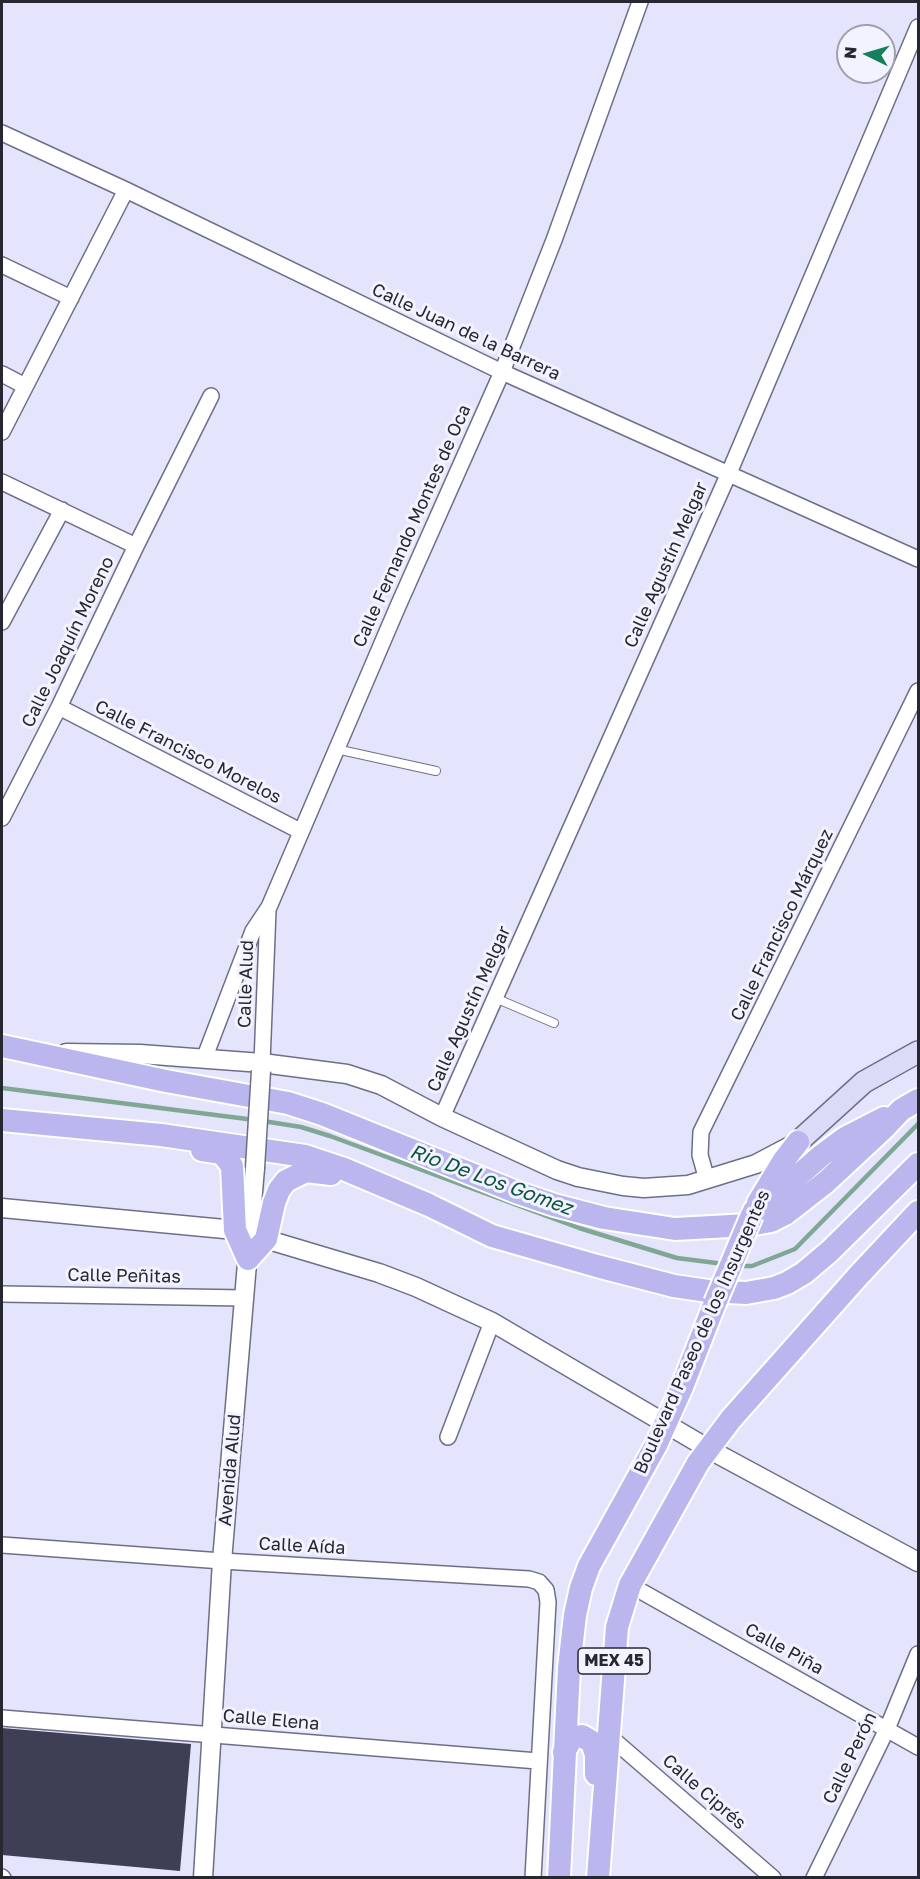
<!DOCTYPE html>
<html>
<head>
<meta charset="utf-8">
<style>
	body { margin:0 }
	#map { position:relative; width:920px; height:1879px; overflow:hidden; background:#e4e5fc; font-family:"Golos Text",sans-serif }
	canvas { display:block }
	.frame { position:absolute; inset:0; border:3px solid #272732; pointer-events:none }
	.north { position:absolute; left:836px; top:24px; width:60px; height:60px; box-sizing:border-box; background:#f3f3ff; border:2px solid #a1a1ad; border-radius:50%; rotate:275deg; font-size:16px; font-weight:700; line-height:24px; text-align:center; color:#272732 }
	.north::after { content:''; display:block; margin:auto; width:21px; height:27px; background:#15805c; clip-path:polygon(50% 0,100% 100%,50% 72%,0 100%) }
</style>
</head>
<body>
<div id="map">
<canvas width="920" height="1879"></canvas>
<div class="frame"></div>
<div class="north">N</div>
</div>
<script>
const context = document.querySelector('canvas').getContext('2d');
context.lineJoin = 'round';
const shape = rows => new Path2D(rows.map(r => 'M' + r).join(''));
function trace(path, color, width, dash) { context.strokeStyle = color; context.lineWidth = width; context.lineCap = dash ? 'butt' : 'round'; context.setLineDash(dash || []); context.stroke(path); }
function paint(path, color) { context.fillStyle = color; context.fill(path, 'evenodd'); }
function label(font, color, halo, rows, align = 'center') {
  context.font = font + ' "Golos Text",sans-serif'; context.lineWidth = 6; context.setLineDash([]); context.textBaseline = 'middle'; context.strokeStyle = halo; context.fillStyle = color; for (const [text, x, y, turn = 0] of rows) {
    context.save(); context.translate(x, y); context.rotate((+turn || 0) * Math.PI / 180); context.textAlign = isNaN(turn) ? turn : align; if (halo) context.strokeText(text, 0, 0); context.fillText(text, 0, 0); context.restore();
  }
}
trace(shape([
	[2,1088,255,1120],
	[263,1121,301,1127,330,1136,579,1228,677,1258,724,1264],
	[738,1266,752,1266,795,1249,918,1124]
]), '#80a794', 4.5);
paint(shape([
	[2,1728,191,1744,180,1871,2,1855]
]), '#3e3e55');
const service = shape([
	[336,749,436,771],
	[495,998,554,1023]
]);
const minor = shape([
	[2,133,126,190,502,372,918,559],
	[2,265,71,298],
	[2,374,25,386],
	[2,432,126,190],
	[2,482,136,546],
	[2,622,62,510],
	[59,707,300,831],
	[2,818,59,707,136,546,211,396],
	[204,1059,253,931,269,907,398,606,502,372,554,240,640,2],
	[262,1063,268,910],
	[442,1117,729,473,918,27],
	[707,1180,700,1155,701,1132,918,691],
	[2,1294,245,1298],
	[448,1437,492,1322],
	[2,1545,222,1561,529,1579,539,1582,546,1590,548,1602,533,1878],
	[630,1585,918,1747],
	[2,1718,538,1761],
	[609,1736,773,1878],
	[2,1877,3,1878],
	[814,1878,887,1729,918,1654]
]);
const tertiary = shape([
	[66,1053,140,1054,262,1063,347,1074,381,1085,442,1117,557,1170,578,1177,623,1186,644,1188,688,1185,756,1164,794,1144],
	[2,1208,235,1230,379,1273,416,1287,492,1322,714,1452,918,1562],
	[203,1878,222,1561,255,1168]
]);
const secondary = shape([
	[798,1142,864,1082,918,1052]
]);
const primary = shape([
	[2,1046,166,1081,288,1103,322,1114,516,1192,554,1205,604,1218,675,1229,749,1225,771,1221,785,1214,826,1182,884,1128,901,1110,918,1100],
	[2,1120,161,1135,305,1156,344,1169,429,1205,492,1236,597,1266,674,1286,708,1291,746,1293,774,1288,787,1283,804,1273,830,1251,918,1164],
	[202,1150,222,1153,232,1166,235,1230,248,1259,266,1239,274,1203,279,1190,286,1181,306,1171,331,1174],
	[758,1203,784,1160,798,1142],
	[754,1211,768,1202,822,1155,845,1138,884,1118],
	[682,1387,715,1303],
	[731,1419,859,1275,918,1212],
	[564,1752,572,1738,582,1736,592,1742,596,1755,596,1774],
	[559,1878,569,1668,575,1615,581,1588,589,1566,656,1445],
	[598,1878,617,1627,630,1585,698,1463]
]);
trace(service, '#6e6f87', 10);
trace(minor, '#6e6f87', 18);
trace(tertiary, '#6e6f87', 21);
trace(secondary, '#6e6f87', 24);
trace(primary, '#fff', 26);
trace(service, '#fff', 8);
trace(minor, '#fff', 15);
trace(tertiary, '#fff', 18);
trace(secondary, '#dcdbf7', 21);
trace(primary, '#bab7ef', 22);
const tertiaryBridge = shape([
	[255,1168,261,1071]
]);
const primaryBridge = shape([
	[715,1303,752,1215],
	[656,1445,682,1387],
	[698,1463,731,1419]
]);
trace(tertiaryBridge, '#6e6f87', 21, []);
trace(primaryBridge, '#fff', 26, []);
trace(tertiaryBridge, '#fff', 18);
trace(primaryBridge, '#bab7ef', 22);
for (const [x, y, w] of [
	[614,1661,72]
]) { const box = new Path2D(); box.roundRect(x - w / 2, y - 13, w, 26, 4.5); context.fillStyle = '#f3f3ff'; context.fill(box); trace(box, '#272732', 1.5); }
label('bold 16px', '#272732', null, [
	["MEX 45",614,1661]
]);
label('18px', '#272732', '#f3f3ff', [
	["Calle Juan de la Barrera",466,332,25],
	["Calle Fernando Montes de Oca",412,526,-66],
	["Calle Agustín Melgar",666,565,-66],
	["Calle Joaquín Moreno",68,642,-64],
	["Calle Francisco Morelos",188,752,27],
	["Calle Francisco Márquez",782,925,-64],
	["Calle Alud",246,984,-88],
	["Calle Agustín Melgar",469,1009,-66],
	["Calle Peñitas",124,1276,1],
	["Boulevard Paseo de los Insurgentes",702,1332,-66],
	["Avenida Alud",230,1470,-85],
	["Calle Aída",302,1546,3],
	["Calle Piña",784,1649,29],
	["Calle Elena",271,1720,5],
	["Calle Perón",850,1758,-64],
	["Calle Ciprés",704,1792,41]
]);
label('italic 20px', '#0a553c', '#f3f3ff', [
	["Rio De Los Gomez",491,1180,20]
]);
</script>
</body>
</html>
